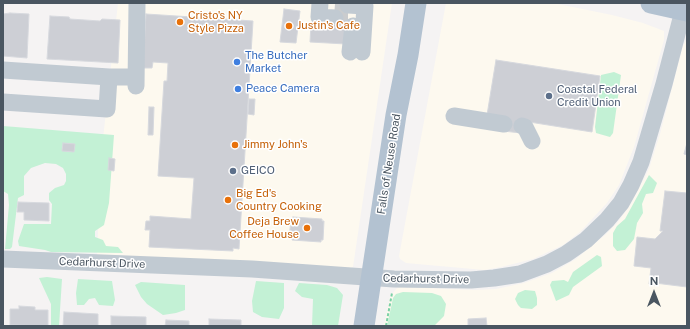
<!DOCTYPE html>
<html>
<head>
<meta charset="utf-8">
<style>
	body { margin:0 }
	#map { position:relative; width:690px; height:329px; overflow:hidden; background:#f5f3f3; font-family:"Public Sans",sans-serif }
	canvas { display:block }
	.frame { position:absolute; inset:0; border:4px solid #4a5661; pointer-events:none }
	.north { position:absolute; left:634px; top:273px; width:40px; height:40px; -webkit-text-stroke:3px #fff; paint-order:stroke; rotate:0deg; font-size:11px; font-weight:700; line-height:16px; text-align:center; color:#4a5661 }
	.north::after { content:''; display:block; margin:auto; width:14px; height:18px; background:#4a5661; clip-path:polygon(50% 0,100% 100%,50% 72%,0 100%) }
</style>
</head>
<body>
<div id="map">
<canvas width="690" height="329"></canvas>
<div class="frame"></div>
<div class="north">N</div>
</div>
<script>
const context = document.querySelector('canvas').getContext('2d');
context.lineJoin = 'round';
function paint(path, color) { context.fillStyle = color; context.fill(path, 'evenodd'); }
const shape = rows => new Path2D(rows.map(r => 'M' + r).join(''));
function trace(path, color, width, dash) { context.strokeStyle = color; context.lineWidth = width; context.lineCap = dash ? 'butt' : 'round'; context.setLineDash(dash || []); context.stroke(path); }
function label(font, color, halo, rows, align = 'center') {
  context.font = font + ' "Public Sans",sans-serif'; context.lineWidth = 3; context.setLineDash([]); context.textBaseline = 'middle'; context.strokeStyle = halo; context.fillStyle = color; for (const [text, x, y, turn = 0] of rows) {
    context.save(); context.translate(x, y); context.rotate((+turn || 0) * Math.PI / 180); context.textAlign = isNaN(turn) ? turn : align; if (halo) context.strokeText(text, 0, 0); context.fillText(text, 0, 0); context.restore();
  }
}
paint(shape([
	[118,3,392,3,353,267,349,268,97,257,101,157],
	[446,3,553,3,612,15,643,23,664,31,664,40,634,147,619,185,607,203,580,232,563,245,533,259,501,267,484,270,406,263,400,259,399,256],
	[687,39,687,326,384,326,390,297,396,289,400,287,474,290,496,289,524,283,552,273,576,259,605,235,618,222,631,204,649,169,660,134,683,46]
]), '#fdf9ef');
paint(shape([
	[614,72,621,75,613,133,610,137,596,133,595,127,601,75],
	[3,126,114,135,109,203,104,225,95,231,95,237,103,240,106,246,118,247,123,253,51,252,45,250,19,246,18,241,24,224,51,224,52,204,49,200,49,193,55,188,64,185,66,181,66,174,63,168,56,164,45,163,31,168,24,176,24,195,18,198,12,247,10,249,5,249,9,205,8,194,3,191],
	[649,175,657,183,653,193,646,194,642,204,643,213,637,223,634,239,625,250,617,251,613,246,613,233,617,226,625,219],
	[597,255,601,257,602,266,573,287,569,295,556,301,550,285,552,281,564,280,568,282,573,272],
	[47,277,62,279,59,326,51,326,51,304,39,278],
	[78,279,112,281,115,300,113,306,99,305,95,298,89,299,84,305,77,305,76,293],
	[256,281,284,283,284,308,279,319,262,317,253,312,252,301],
	[141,282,185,285,185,310,176,313,163,315,147,304,141,297,135,285],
	[299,283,327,285,337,288,343,295,338,326,312,326,313,299,302,297,295,291],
	[525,290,535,291,537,298,537,305,532,309,521,308,518,305,515,299,518,293],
	[403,292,432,293,441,296,446,304,444,316,434,326,387,326,393,298,396,294]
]), '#c3f1d5');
const building = shape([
	[336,3,348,3,346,44,310,42,311,24,335,25,336,3],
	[284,9,300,11,296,43,280,42,284,9],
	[10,13,29,14,27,58,3,56,3,14,10,13],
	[146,14,253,21,239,249,233,248,233,251,149,247,150,230,145,230,146,221,150,221,150,216,191,219,194,178,158,176,164,81,167,81,168,63,153,62,152,68,143,68,146,14],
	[50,16,69,17,70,19,100,21,102,19,120,20,118,63,47,59,50,16],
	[496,60,600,76,592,132,523,121,521,133,503,131,487,115,496,60],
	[249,99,255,99,254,115,248,114,249,99],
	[149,107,154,107,153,135,148,135,149,107],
	[63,143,75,144,74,152,62,151,63,143],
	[687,143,687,155,684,154,687,143],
	[109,158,115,159,114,171,108,170,109,158],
	[665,191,687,193,687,287,655,283,655,285,649,284,651,268,634,266,637,237,655,239,663,231,660,231,665,191],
	[18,202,49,203,49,221,24,220,24,212,17,212,18,202],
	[293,217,322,219,322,221,324,221,323,240,321,240,321,242,292,240,292,238,289,238,291,220,293,220,293,217],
	[19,306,35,307,35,310,48,310,48,326,10,325,10,309,19,309,19,306],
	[64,312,98,314,98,326,63,326,64,312],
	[111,316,146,317,146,326,111,326,111,316],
	[486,318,487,326,468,326,468,319,486,318],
	[209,319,241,320,241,326,209,326,209,319],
	[166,320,189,321,189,326,165,326,166,320]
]);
paint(building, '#cdcfd5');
trace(building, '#d7d9de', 1);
trace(shape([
	[335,4,348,5],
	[335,18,348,18]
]), '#caccce', 17, [17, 8]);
trace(shape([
	[386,326,392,293]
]), '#7ad0a6', 2, [3, 2]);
trace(shape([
	[320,3,319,17,335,18],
	[348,5,365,6,362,52],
	[350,52,353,26],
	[3,70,109,77],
	[136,86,137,3],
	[3,102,107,109,109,77,136,77],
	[454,116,504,124],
	[522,126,525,127,532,141],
	[3,259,252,269,394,279,471,280,494,278,520,274,547,264,566,254,586,240,607,220,621,203,631,185,641,162,664,84,683,11]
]), '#c1cad2', 17);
trace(shape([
	[651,3,687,11],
	[364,326,396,115,408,55,416,3]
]), '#b3c2d1', 21);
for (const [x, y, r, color] of [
	[180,22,4,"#e8710a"],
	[289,26,4,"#e8710a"],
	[237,62,4,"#3f7fe0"],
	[238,89,4,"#3f7fe0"],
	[549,96,4,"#5c6f8a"],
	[235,145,4,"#e8710a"],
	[233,171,4,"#5c6f8a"],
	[228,200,4,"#e8710a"],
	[307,228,4,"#e8710a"]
]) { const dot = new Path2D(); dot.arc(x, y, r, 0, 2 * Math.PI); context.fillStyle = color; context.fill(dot); trace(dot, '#fff', 1.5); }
label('11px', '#c56008', '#fff', [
	["Cristo's NY",188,16],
	["Style Pizza",188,29],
	["Justin's Cafe",297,26],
	["Jimmy John's",243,145],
	["Big Ed's",236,194],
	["Country Cooking",236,207],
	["Deja Brew",299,222,"right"],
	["Coffee House",299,235,"right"]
], 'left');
label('11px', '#366cbe', '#fff', [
	["The Butcher",245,56],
	["Market",245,69],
	["Peace Camera",246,89]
], 'left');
label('11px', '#4e5e75', '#fff', [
	["Coastal Federal",557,90],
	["Credit Union",557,103],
	["GEICO",241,171]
], 'left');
label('11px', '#4a5661', '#fff', [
	["Falls of Neuse Road",389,164,-81],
	["Cedarhurst Drive",102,263,2],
	["Cedarhurst Drive",426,279,1]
]);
</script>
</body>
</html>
